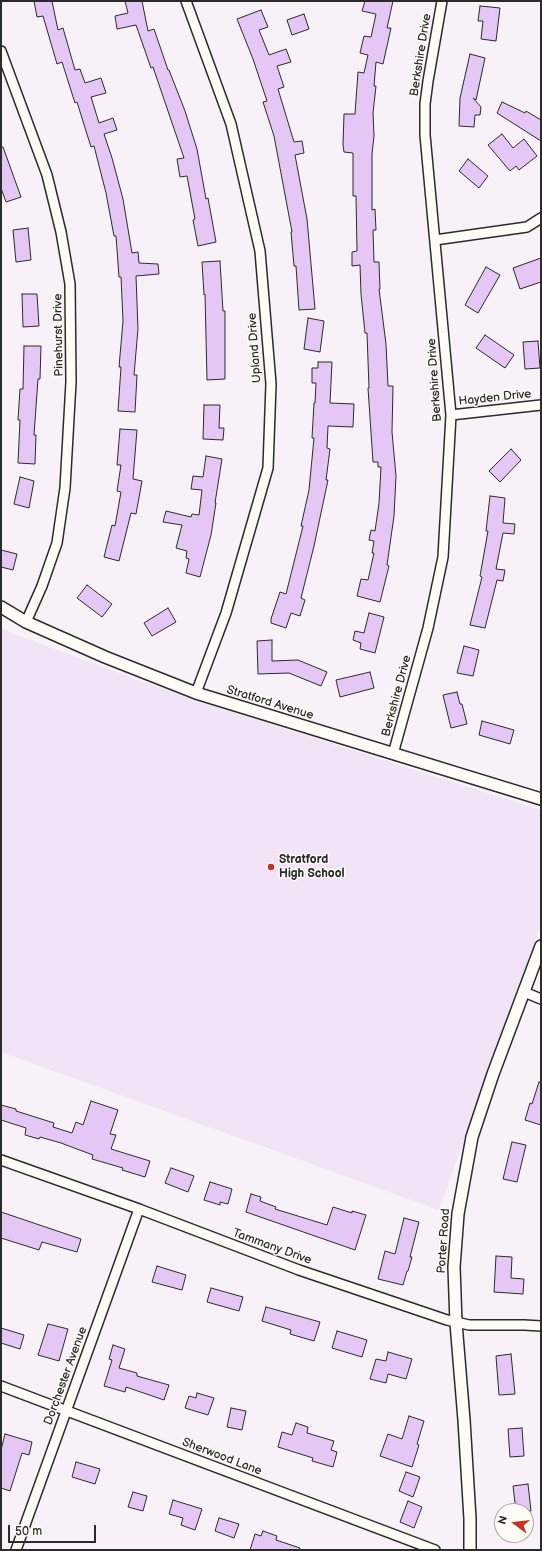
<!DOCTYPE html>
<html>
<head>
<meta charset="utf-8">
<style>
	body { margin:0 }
	#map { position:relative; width:542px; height:1551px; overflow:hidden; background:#f8f1f7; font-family:"Balsamiq Sans",sans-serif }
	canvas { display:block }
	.frame { position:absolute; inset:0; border:2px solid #2b2b2b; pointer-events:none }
	.north { position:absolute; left:494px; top:1503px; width:40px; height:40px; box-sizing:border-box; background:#fdfcf7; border:1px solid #a9a8a5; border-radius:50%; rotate:285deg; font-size:11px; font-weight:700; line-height:16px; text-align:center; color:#2b2b2b }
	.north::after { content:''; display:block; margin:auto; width:14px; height:18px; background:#c8321e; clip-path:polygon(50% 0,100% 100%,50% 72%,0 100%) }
	.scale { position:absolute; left:8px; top:1525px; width:88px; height:18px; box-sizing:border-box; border:2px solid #2b2b2b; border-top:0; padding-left:5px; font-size:12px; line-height:14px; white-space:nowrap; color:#2b2b2b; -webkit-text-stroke:3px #fdfcf7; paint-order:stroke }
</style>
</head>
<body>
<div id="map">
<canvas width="542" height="1551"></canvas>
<div class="frame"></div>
<div class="north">N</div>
<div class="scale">50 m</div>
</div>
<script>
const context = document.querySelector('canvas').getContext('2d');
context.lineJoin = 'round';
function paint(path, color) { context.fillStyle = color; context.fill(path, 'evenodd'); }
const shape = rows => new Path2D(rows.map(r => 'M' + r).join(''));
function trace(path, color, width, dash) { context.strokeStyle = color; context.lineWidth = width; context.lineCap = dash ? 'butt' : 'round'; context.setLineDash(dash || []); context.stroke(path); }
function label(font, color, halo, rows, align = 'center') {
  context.font = font + ' "Balsamiq Sans",sans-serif'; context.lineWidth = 3; context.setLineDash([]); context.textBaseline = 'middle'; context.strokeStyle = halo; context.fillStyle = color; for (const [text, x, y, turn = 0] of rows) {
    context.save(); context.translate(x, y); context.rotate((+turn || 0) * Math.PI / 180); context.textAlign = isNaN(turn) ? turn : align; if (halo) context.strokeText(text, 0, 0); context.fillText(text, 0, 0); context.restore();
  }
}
paint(shape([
	[1,627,11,633,185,697,541,810,541,924,439,1210,1,1052]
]), '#f2e4f6');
const building = shape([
	[34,1,52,1,58,30,63,28,75,70,80,69,85,83,101,78,106,93,91,97,99,123,113,118,117,130,104,134,112,158,123,199,132,253,138,252,139,263,158,264,159,274,136,276,138,329,134,375,137,375,135,412,118,411,121,367,119,367,123,321,121,277,119,277,116,236,114,236,106,193,94,146,91,147,77,102,75,103,62,62,57,64,43,16,37,17,34,1],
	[125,1,142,1,148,31,154,29,168,70,169,70,185,111,197,149,206,199,208,198,216,242,198,246,193,220,195,219,187,176,180,177,177,159,184,158,153,67,151,68,136,25,117,29,115,16,128,13,125,1],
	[365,1,393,1,387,28,391,28,383,64,376,62,374,86,376,86,373,113,374,136,372,154,372,210,375,209,376,230,373,230,374,262,379,262,380,289,379,289,386,344,388,386,393,386,392,432,396,476,394,516,387,565,389,566,380,602,357,596,361,579,368,580,374,553,372,553,374,541,369,540,371,530,375,531,379,503,381,467,378,467,378,462,373,462,368,388,369,388,367,333,365,333,361,294,360,265,352,266,352,252,357,251,356,196,353,196,353,153,344,152,343,145,344,114,355,114,358,72,364,73,368,55,360,53,364,36,371,37,376,14,362,11,365,1],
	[480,6,500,8,496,41,481,39,483,21,478,21,480,6],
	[261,10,268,27,259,30,269,55,286,49,291,62,277,66,284,87,278,89,294,142,302,141,304,153,295,155,307,219,315,309,299,310,296,266,294,266,291,232,292,232,274,136,263,102,267,101,253,59,237,19,261,10],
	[304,14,309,29,292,35,287,20,304,14],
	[470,54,485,58,476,100,473,98,481,107,480,115,475,115,474,127,459,126,460,98,470,54],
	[502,102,525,113,526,111,541,120,541,141,497,113,502,102],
	[502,134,513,148,524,139,537,156,519,170,516,166,510,171,488,145,502,134],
	[1,147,3,147,21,197,6,202,1,188,1,147],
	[468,159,488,176,479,188,459,171,468,159],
	[28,228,31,260,16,262,13,230,28,228],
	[541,258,541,282,520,289,513,268,541,258],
	[220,261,223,311,225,311,225,379,207,380,205,294,204,295,202,262,220,261],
	[486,267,500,275,478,313,465,305,486,267],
	[22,294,37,294,39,326,23,327,22,294],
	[308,318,324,321,320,352,304,349,308,318],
	[485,335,514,355,505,368,476,348,485,335],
	[538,341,540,368,525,369,523,342,538,341],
	[24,346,41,346,40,379,38,379,34,435,36,435,35,464,18,463,20,420,18,420,20,389,23,389,24,346],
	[318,362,332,362,330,403,354,404,353,427,328,426,327,448,330,449,326,480,328,480,314,546,301,598,305,600,300,616,291,613,286,628,271,623,271,619,280,592,286,594,303,526,301,526,309,490,314,438,312,438,314,403,315,403,316,383,312,383,312,368,318,368,318,362],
	[204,405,220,405,219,428,224,428,223,440,203,439,204,405],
	[120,429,137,430,133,479,142,481,136,514,131,513,119,561,104,557,112,525,115,526,121,492,117,491,121,465,117,465,120,429],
	[511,449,521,460,500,482,489,471,511,449],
	[206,456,222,459,215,503,216,503,211,535,200,577,186,573,189,559,186,558,187,551,176,548,182,525,163,522,166,511,191,517,192,514,199,515,202,490,191,489,193,476,203,477,206,456],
	[20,477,34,481,29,508,14,504,20,477],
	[490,496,505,498,503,523,515,524,514,534,503,533,496,569,505,570,503,581,497,580,485,628,470,625,482,577,480,576,488,531,486,531,490,496],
	[1,550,17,554,13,570,1,567,1,550],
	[87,585,112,604,102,617,77,598,87,585],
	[168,608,176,622,152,636,144,623,168,608],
	[369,613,384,617,375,653,360,649,361,643,353,640,355,631,364,633,369,613],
	[272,640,272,661,298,660,327,672,321,686,289,673,258,674,257,641,272,640],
	[464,646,479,650,473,676,457,673,464,646],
	[370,672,374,688,340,697,336,680,370,672],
	[457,692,460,704,462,704,467,724,451,728,443,695,457,692],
	[482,721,514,730,510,744,479,735,482,721],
	[539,1082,541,1083,541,1125,525,1120,530,1103,532,1104,539,1082],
	[91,1101,118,1110,110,1134,116,1135,111,1149,150,1161,145,1177,122,1170,123,1168,92,1159,93,1155,61,1143,40,1137,39,1139,25,1135,26,1128,1,1120,1,1105,16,1109,16,1111,54,1123,53,1127,72,1133,76,1122,83,1125,91,1101],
	[512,1142,526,1145,517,1182,503,1179,512,1142],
	[171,1168,194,1176,188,1192,165,1183,171,1168],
	[210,1182,232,1189,228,1204,220,1202,220,1205,204,1200,210,1182],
	[251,1194,261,1197,260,1201,276,1207,275,1209,327,1225,333,1207,352,1213,352,1211,366,1215,355,1250,246,1212,251,1194],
	[1,1212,81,1239,77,1252,42,1242,39,1250,1,1238,1,1212],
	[404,1218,419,1222,410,1257,412,1257,408,1271,407,1271,403,1285,378,1279,385,1251,395,1254,404,1218],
	[496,1256,512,1257,511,1278,524,1279,523,1294,494,1292,496,1256],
	[157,1266,186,1275,182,1290,152,1282,157,1266],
	[211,1288,243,1297,239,1311,207,1302,211,1288],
	[266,1307,320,1322,314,1341,290,1334,291,1330,262,1321,266,1307],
	[48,1324,68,1329,59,1361,38,1355,48,1324],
	[1,1328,24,1335,20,1349,1,1343,1,1328],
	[337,1331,367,1340,362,1357,332,1348,337,1331],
	[113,1345,125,1349,119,1368,137,1373,137,1376,169,1385,164,1400,126,1387,125,1392,104,1386,112,1360,109,1359,113,1345],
	[388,1352,412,1359,406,1379,388,1374,386,1383,370,1379,376,1359,386,1361,388,1352],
	[511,1354,515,1394,499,1395,496,1356,511,1354],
	[197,1393,214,1398,208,1415,185,1408,189,1396,196,1398,197,1393],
	[231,1408,246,1411,242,1430,227,1427,231,1408],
	[409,1416,424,1421,417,1444,419,1445,412,1467,380,1456,388,1434,402,1439,409,1416],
	[296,1423,308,1427,307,1433,334,1441,331,1450,337,1452,333,1467,312,1461,313,1458,278,1447,282,1432,292,1435,296,1423],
	[522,1428,524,1456,510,1457,508,1429,522,1428],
	[5,1434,32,1442,29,1455,22,1453,10,1491,1,1488,1,1450,5,1434],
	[76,1462,100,1469,95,1484,72,1477,76,1462],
	[406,1472,420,1477,413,1497,399,1491,406,1472],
	[528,1484,531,1511,516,1511,513,1486,528,1484],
	[133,1492,147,1496,143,1511,128,1507,133,1492],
	[173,1500,202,1509,195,1530,181,1525,183,1518,169,1514,173,1500],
	[408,1501,422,1507,414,1528,400,1522,408,1501],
	[219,1518,239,1524,234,1538,215,1531,219,1518],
	[263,1531,277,1536,276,1540,300,1548,299,1550,250,1550,255,1534,261,1536,263,1531]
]);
paint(building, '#e4c7f5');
trace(building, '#2b2b2b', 1);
const minor = shape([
	[186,1,231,124,260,251,271,384,268,468,226,613,196,693],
	[1,51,47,175,61,232,70,284,71,382,65,488,57,543,42,586,26,622],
	[435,240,527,227,541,218],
	[451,415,541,405],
	[393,754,428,628,443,557,451,415,425,135,425,104,428,81,442,1],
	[524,992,541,999],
	[1,1160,139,1209,299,1270,447,1320,469,1325,524,1325,541,1326],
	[1,1386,435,1550],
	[16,1550,139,1209]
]);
const tertiary = shape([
	[1,607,26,622,105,657,196,693,541,799],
	[470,1550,470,1519,464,1420,456,1323,454,1267,458,1214,472,1137,493,1074,541,946]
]);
trace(minor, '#2b2b2b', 12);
trace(tertiary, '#2b2b2b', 14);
trace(minor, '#fdfcf7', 9);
trace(tertiary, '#fdfcf7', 11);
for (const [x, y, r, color] of [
	[271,867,4,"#c8321e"]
]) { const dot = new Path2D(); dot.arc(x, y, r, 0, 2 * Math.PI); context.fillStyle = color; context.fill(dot); trace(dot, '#fdfcf7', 1.5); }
label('12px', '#2b2b2b', '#fdfcf7', [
	["Berkshire Drive",421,55,-81],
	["Pinehurst Drive",59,335,-91],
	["Upland Drive",255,348,-94],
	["Berkshire Drive",435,380,-94],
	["Hayden Drive",495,398,-6],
	["Berkshire Drive",397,696,-75],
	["Stratford Avenue",270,703,17],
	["Porter Road",444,1241,-86],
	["Tammany Drive",272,1247,20],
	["Dorchester Avenue",66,1376,-70],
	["Sherwood Lane",222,1457,21]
]);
label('bold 12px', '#2b2b2b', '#fdfcf7', [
	["Stratford",279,860],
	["High School",279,874]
], 'left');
</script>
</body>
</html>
